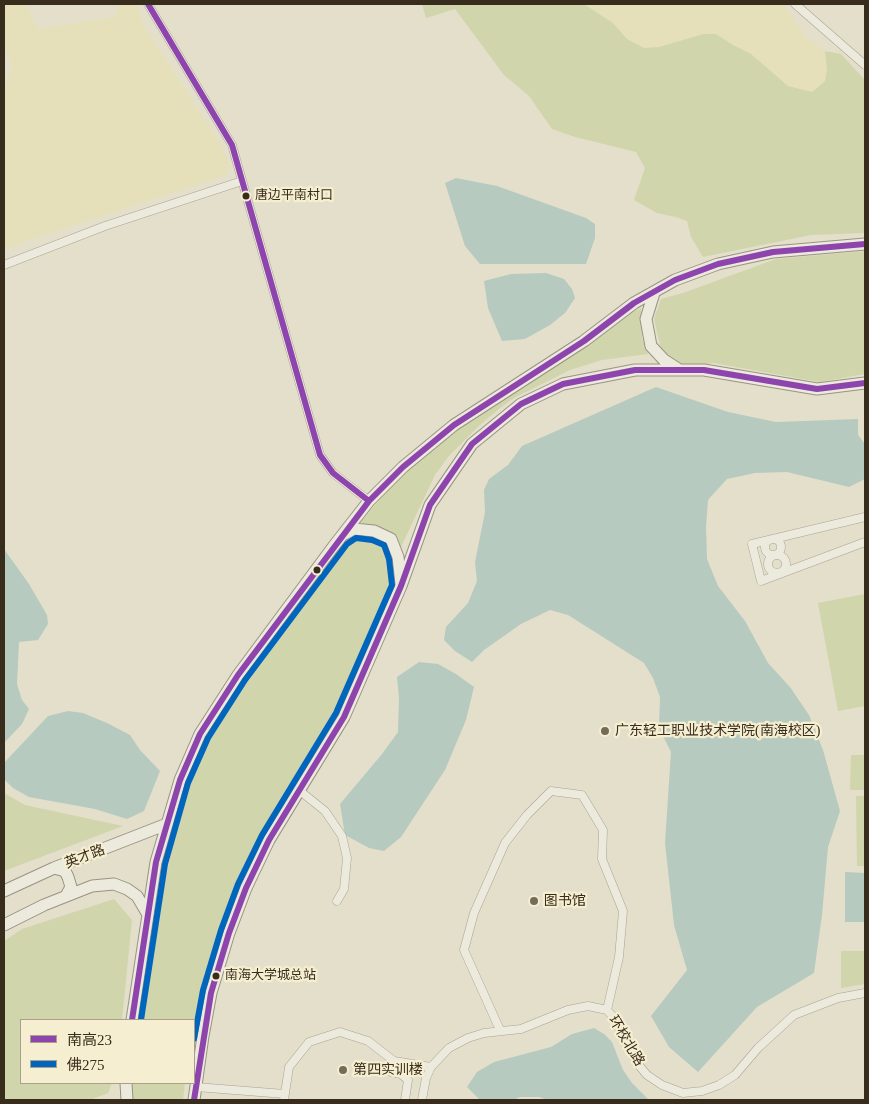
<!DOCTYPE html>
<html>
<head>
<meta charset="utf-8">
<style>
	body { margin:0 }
	#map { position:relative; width:869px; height:1104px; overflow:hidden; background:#e4dfca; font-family:"Times New Roman","Noto Sans SC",serif }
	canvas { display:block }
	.frame { position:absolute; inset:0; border:5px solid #382c1c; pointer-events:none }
	.legend { position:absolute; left:20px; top:1019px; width:175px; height:65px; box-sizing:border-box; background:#f6eed0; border:1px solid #aaa088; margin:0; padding:6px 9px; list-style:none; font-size:15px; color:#382c1c }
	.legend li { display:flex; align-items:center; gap:10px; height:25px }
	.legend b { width:25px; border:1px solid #aaa088 }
</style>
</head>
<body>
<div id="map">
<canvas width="869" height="1104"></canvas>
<div class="frame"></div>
<ul class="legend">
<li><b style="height:6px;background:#8e44ad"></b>南高23</li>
<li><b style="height:6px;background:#0065bd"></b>佛275</li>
</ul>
</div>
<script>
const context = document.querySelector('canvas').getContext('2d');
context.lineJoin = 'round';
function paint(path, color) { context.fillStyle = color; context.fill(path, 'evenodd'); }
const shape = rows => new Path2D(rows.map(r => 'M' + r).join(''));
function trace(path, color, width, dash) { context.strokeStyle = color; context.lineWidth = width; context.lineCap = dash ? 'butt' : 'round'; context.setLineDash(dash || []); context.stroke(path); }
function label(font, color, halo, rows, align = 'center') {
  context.font = font + ' "Times New Roman","Noto Sans SC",serif'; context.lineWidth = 4.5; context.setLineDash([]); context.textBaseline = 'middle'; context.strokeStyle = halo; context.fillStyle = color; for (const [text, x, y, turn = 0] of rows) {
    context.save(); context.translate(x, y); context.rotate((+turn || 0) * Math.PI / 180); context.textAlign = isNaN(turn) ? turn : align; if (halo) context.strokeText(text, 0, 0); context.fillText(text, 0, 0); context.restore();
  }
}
paint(shape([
	[4,4,27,4,37,29,115,17,118,4,136,4,146,29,221,145,230,164,227,175,24,242,4,251,4,94,12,66,4,43],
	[584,4,783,4,806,37,825,51,827,70,825,81,812,92,788,86,716,34,703,34,659,47,644,48,627,39,613,23]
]), '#e5e0ba');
paint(shape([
	[422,4,584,4,613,23,627,39,644,48,659,47,703,34,716,34,733,45,751,54,788,86,812,92,825,81,827,70,825,51,841,54,865,80,865,233,811,235,703,257,691,237,687,221,676,217,657,213,634,200,645,168,636,152,575,137,552,129,529,96,504,75,455,9,426,18],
	[865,251,865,374,820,382,713,363,677,368,661,349,654,319,661,299,683,293,776,259],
	[641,308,642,338,648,354,602,360,570,370,514,398,499,409,480,425,448,457,435,475,401,547,398,542,377,526,368,524,359,524,394,483,458,428,550,370,557,363,586,347,627,315],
	[361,536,380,540,390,552,394,570,387,596,341,712,251,865,219,941,194,1045,194,1020,137,1020,187,773,208,731,254,661,298,605,318,575,338,549,351,538],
	[865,594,865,706,838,711,818,603],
	[851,755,865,755,865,790,850,790],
	[4,793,25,805,123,826,4,871],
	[856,796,865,796,865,866,857,866],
	[114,899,132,920,122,1020,21,1020,21,1083,112,1083,108,1093,90,1100,4,1100,4,941,22,929],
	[841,951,865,951,865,984,841,988],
	[131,1083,185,1083,183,1100,133,1100]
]), '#d1d5ac');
paint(shape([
	[456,178,497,186,586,218,595,224,595,238,586,264,480,264,465,246,445,183],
	[546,273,564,279,572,289,575,298,565,313,550,325,525,339,502,341,488,308,484,281,511,274],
	[656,387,728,412,776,422,858,419,858,435,865,444,865,479,849,487,787,472,755,473,727,479,708,500,706,527,707,559,718,586,745,621,768,663,790,687,809,715,823,750,840,811,828,847,822,915,814,973,757,1007,698,1072,669,1047,651,1016,687,970,674,925,665,843,671,752,659,728,660,697,653,678,644,663,568,615,550,610,521,624,484,650,472,662,455,651,444,640,446,627,468,603,477,581,475,562,485,512,484,490,489,479,508,465,522,446],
	[4,549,29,584,47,615,48,624,38,640,19,642,17,684,22,700,29,709,22,724,4,743],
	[419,662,438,664,456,674,474,687,466,720,445,770,401,837,384,851,369,848,345,835,340,804,382,754,398,732,399,698,397,677],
	[68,711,83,713,107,723,130,735,140,750,160,771,144,811,127,819,95,809,29,797,13,788,4,779,4,763,48,716],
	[845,872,865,873,865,922,845,922],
	[594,1028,604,1034,612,1042,623,1070,632,1083,649,1100,548,1100,539,1097,520,1097,513,1100,480,1100,467,1087,477,1072,494,1062,551,1047,572,1034]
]), '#b6cac0');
const minor = shape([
	[148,4,232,145,320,455,333,473,369,501],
	[795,4,865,65],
	[4,265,105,226,242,181],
	[865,517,752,544,761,581,865,542],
	'765 547a8 8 0 1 1 16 0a8 8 0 1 1-16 0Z',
	'768 564a9 9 0 1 1 18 0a9 9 0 1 1-18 0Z',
	[300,791,325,811,342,836,347,858,344,889,337,901],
	[500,1030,464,950,474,913,505,843,527,815,551,791,582,795,603,830,602,859,623,911,619,957,607,1010],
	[394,1061,391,1072,401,1074,408,1080,405,1100],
	[196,1087,285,1094],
	[284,1100,289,1067,309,1042,340,1032,368,1041,394,1061,431,1067],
	[422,1100,426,1078,431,1067,449,1048,468,1038,484,1033,521,1029,568,1010,588,1006,607,1010,614,1018,637,1063,647,1075,662,1085,683,1093,702,1091,719,1085,735,1075,758,1048,794,1015,838,998,865,993]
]);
const secondary = shape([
	[654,293,646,319,651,346,664,360,678,369],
	[345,534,354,529,374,531,391,539,398,557,401,584],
	[54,868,65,871,68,877,71,887,66,896],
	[4,891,54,868,167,824],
	[4,925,44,905,92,886,114,884,127,889,137,896,147,913],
	[132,1020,156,862,180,780,200,734,238,675,333,547,369,501,403,467,454,425,584,341,634,303,675,280,718,264,773,252,865,244],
	[126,1083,127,1100],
	[194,1100,203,1036,211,993,229,933,246,888,269,840,344,717,401,586,430,505,472,444,521,404,563,384,635,370,704,370,817,389,865,383]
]);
trace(minor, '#a9a394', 9);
trace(secondary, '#999384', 13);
trace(minor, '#ece9dd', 8);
trace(secondary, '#ece9dd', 11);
trace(shape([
	[148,4,232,145,320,455,333,473,369,501],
	[132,1020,156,862,180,780,200,734,238,675,369,501,403,467,454,425,584,341,634,303,675,280,718,264,773,252,865,244],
	[194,1100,211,993,229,933,246,888,269,840,344,717,401,586,430,505,472,444,521,404,563,384,635,370,704,370,817,389,865,383]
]), '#8e44ad', 6);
trace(shape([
	[141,1020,165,864,188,783,208,738,245,680,347,544,356,538,372,540,384,545,389,559,392,585,336,713,262,835,238,884,221,930,203,990,194,1039]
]), '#0065bd', 6);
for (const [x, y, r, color] of [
	[246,196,4.5,"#382c1c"],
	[317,570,4.5,"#382c1c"],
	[605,731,5,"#746b59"],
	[534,901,5,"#746b59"],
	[216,976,4.5,"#382c1c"],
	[343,1070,5,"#746b59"]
]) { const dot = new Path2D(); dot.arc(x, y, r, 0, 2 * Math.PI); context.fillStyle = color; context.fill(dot); trace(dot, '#f6eed0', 2); }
label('13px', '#382c1c', '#f6eed0', [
	["唐边平南村口",255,196],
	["南海大学城总站",225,976]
], 'left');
label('14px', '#382c1c', '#f6eed0', [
	["广东轻工职业技术学院(南海校区)",615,731],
	["图书馆",544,901],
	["第四实训楼",353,1070]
], 'left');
label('14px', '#382c1c', '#f6eed0', [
	["英才路",85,857,-21],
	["环校北路",626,1041,59]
]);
</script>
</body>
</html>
